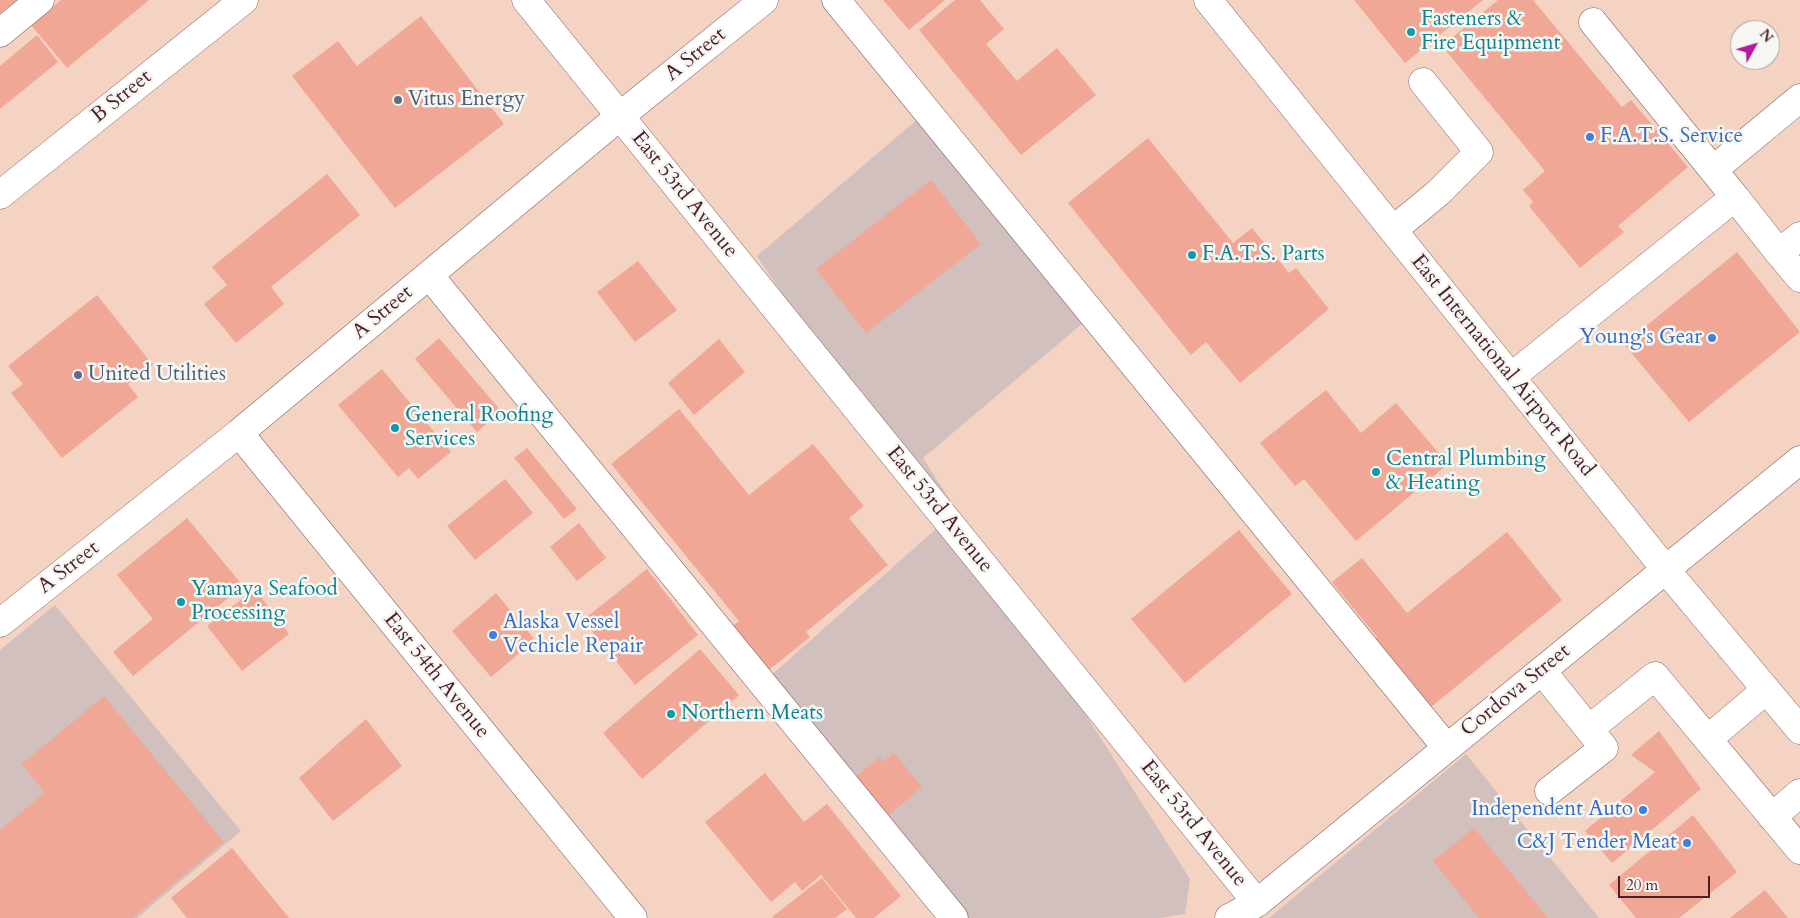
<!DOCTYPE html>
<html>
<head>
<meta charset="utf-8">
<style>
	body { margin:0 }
	#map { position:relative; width:1800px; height:918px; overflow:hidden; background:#efead5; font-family:Cardo,serif }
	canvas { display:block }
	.north { position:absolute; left:1730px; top:20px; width:50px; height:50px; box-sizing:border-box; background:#f6f6f2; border:1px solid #b1a0a2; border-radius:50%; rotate:51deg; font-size:14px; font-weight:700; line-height:20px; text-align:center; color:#4a1f2b }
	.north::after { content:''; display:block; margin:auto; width:18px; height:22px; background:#b5179e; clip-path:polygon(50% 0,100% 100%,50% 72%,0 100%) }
	.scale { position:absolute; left:1618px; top:876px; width:92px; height:22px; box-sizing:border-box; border:2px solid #4a1f2b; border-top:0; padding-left:6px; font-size:15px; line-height:18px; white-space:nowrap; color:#4a1f2b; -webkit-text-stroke:4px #f6f6f2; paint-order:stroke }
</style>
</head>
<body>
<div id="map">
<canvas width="1800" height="918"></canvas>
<div class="north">N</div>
<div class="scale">20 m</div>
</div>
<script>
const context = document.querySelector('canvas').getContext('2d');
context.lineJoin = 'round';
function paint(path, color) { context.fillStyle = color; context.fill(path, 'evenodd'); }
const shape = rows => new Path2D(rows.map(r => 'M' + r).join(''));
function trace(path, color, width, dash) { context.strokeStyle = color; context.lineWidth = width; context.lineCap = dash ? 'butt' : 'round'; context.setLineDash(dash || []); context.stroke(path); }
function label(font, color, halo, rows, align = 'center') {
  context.font = font + ' Cardo,serif'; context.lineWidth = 5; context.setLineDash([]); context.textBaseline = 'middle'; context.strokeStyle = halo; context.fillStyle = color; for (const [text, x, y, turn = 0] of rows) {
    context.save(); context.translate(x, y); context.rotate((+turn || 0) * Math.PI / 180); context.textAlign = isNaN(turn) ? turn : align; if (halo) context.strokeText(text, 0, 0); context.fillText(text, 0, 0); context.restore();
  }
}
paint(shape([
	[0,0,1800,0,1800,918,0,918],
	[1740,30,1770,30,1770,60,1740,60]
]), '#f5d3c2');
paint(shape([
	[919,118,1083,323,923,458,1190,879,1185,914,1160,918,940,918,758,687,937,528,757,256],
	[55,605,241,831,137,918,0,918,0,650],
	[1466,754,1599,918,1269,918]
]), '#d1c0bd');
paint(shape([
	[0,0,18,0,0,15],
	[61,0,149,0,67,68,31,25],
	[883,0,945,0,909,30],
	[955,0,980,0,1004,29,986,44,1017,81,1057,48,1096,95,1021,155,919,30],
	[1354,0,1483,0,1405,63],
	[1498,0,1533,0,1622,107,1631,100,1688,167,1618,226,1624,232,1580,268,1529,206,1533,202,1523,190,1545,171,1442,46],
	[421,16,504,124,395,208,292,76,338,41,357,66],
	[37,35,58,62,0,109,0,66],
	[1148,138,1233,243,1252,228,1289,273,1296,268,1329,309,1240,383,1206,342,1191,355,1068,203],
	[327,174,360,215,271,287,284,304,236,343,204,304,227,285,212,267],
	[931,180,981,244,866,333,816,269],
	[1737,252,1800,332,1689,422,1624,344],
	[638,261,677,310,635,342,597,292],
	[97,295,153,365,128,384,138,397,62,458,11,393,23,384,8,366],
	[439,338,501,411,477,432,415,359],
	[719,339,745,372,694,415,668,383],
	[382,369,451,452,418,479,409,468,398,477,338,405],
	[1326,390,1361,433,1396,403,1448,464,1356,541,1304,479,1295,486,1260,443],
	[679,409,749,495,813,444,864,506,849,518,888,565,806,632,810,637,764,674,727,630,739,621,611,464],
	[527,448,577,509,564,519,514,458],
	[505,479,533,513,475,560,447,526],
	[187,518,243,586,133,676,113,652,153,619,117,575],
	[579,523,606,558,577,581,550,547],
	[1239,530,1292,594,1185,683,1131,619],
	[1507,532,1562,600,1425,712,1370,644,1377,637,1332,582,1362,558,1407,613],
	[647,569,698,635,635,685,583,620],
	[255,589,289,634,242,671,207,626],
	[496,593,535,640,491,677,452,631],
	[700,649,739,695,642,779,603,733],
	[104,696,224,842,132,918,0,918,0,830,45,793,22,764],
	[366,719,402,766,333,821,299,778],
	[1659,731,1701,789,1612,863,1585,831,1655,772,1631,755],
	[894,753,922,787,889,815,856,777,879,757,883,762],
	[765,773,804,822,827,804,901,896,874,918,856,918,821,875,802,891,795,882,771,902,705,822],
	[1693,815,1737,872,1679,918,1636,918,1609,885],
	[1474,828,1548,918,1479,918,1433,861],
	[232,848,289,918,187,918,171,898],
	[822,878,847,909,835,918,773,918,772,917],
	[1765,890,1788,918,1730,918]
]), '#f0a795');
const minor = shape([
	[526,0,1257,903],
	[836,0,1446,747],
	[1593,22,1735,197],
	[0,33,40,0],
	[1713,170,1800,98],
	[0,195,244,0],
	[1393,230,1438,193,1479,152,1423,82],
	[1800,236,1779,253,1800,278],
	[429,275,954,918],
	[1511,377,1735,197,1779,253],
	[239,433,633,918],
	[0,623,239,433,620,116,764,0],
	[1542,671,1604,748,1549,791],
	[1589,729,1655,676,1800,850],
	[1708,739,1766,690],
	[1772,817,1800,793],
	[1229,918,1257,903,1800,460]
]);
const major = shape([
	[1208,0,1666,570,1800,730]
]);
trace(minor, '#846666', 29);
trace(major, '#846666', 29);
trace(minor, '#fff', 28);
trace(major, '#fff', 28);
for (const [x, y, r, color] of [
	[1411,32,5,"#0f9aa8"],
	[398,100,5,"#5c6f8a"],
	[1590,137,5,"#3f7fe0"],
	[1192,255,5,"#0f9aa8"],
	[1712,338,5,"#3f7fe0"],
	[78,375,5,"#5c6f8a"],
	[395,428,5,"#0f9aa8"],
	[1376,472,5,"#0f9aa8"],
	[181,602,5,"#0f9aa8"],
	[493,635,5,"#3f7fe0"],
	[671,714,5,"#0f9aa8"],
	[1643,810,5,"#3f7fe0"],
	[1687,843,5,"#3f7fe0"]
]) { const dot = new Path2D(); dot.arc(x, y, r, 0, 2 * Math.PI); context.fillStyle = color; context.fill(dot); trace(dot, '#f6f6f2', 2); }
label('21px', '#0d838f', '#f6f6f2', [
	["Fasteners &",1421,20],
	["Fire Equipment",1421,44],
	["F.A.T.S. Parts",1202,255],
	["General Roofing",405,416],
	["Services",405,440],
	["Central Plumbing",1386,460],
	["& Heating",1386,484],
	["Yamaya Seafood",191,590],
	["Processing",191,614],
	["Northern Meats",681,714]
], 'left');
label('21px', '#4a1f2b', '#f6f6f2', [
	["A Street",696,55,-39],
	["B Street",122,97,-39],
	["East 53rd Avenue",684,195,51],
	["A Street",383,313,-40],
	["East International Airport Road",1502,366,51],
	["East 53rd Avenue",939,510,51],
	["A Street",69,568,-38],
	["East 54th Avenue",436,676,51],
	["Cordova Street",1516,691,-39],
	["East 53rd Avenue",1193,824,51]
]);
label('21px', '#4e5e75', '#f6f6f2', [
	["Vitus Energy",408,100],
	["United Utilities",88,375]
], 'left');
label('21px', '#366cbe', '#f6f6f2', [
	["F.A.T.S. Service",1600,137,"left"],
	["Young's Gear",1702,338],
	["Alaska Vessel",503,623,"left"],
	["Vechicle Repair",503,647,"left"],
	["Independent Auto",1633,810],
	["C&J Tender Meat",1677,843]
], 'right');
</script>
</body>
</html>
